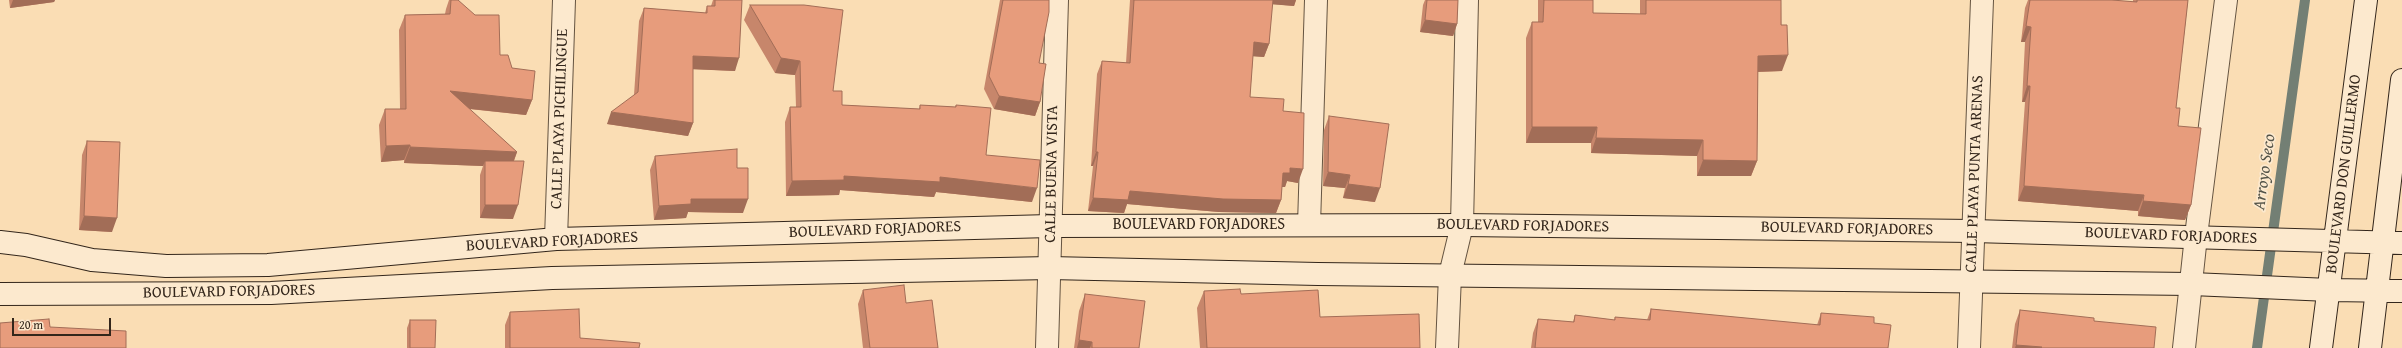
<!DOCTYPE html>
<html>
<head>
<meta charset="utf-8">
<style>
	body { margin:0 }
	#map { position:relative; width:2402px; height:348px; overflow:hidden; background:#faddb4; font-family:"Gentium Book Plus",serif }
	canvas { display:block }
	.scale { position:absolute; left:12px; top:318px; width:99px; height:18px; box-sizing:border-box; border:2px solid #33261b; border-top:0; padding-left:5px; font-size:12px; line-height:14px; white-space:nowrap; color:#33261b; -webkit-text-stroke:3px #fce9ce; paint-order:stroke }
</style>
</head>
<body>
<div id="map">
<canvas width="2402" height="348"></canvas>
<div class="scale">20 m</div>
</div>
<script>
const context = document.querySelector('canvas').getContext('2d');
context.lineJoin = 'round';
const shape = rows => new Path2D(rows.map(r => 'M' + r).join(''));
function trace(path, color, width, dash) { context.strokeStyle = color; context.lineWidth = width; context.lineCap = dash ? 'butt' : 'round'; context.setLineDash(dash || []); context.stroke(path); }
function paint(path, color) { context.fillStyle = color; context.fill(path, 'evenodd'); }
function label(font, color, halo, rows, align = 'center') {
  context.font = font + ' "Gentium Book Plus",serif'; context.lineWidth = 3.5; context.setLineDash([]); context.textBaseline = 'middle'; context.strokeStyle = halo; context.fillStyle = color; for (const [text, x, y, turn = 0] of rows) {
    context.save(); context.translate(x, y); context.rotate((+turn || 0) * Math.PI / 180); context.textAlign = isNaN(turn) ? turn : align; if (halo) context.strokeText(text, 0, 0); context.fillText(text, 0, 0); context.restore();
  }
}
trace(shape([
	[2257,348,2305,0]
]), '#737f74', 10);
const street = shape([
	[1309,225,1316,0],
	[556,239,564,0],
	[1047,348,1057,0],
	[1447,348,1450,275,1462,225,1467,0],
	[1969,348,1982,0],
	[2184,348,2196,236,2226,0]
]);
const secondary = shape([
	[0,242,26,245,92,260,166,266,268,265,556,239,1050,226,1462,225,1973,231,2402,243],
	[0,294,271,293,552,278,1050,268,1318,274,2192,284,2329,290,2402,291],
	[2321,348,2366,0],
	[2370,348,2402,80]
]);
trace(street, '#655441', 24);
trace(secondary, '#33261b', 24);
trace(street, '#fce9ce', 22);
trace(secondary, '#fce9ce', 22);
paint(shape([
	[9,0,55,0,54,2,10,8],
	[449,0,458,0,500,55,512,68,532,100,526,115,469,109,517,152,514,161,513,219,480,218,480,175,483,166,404,163,404,160,381,162,379,125,385,109,400,109,399,30,405,15,445,14,446,9],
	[713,0,742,0,735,71,693,69,693,123,688,136,607,124,634,95,639,21,644,8,705,13,707,6,711,6],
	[1000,0,1049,0,1039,63,1040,102,1035,116,994,109,984,89],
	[1130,0,1296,0,1294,6,1272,4,1269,44,1264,57,1253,56,1250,97,1283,111,1298,183,1287,181,1285,187,1282,187,1281,200,1276,213,1219,212,1127,204,1124,213,1088,211,1093,166,1091,166,1097,74,1102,61,1126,63],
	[1425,0,1458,0,1457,24,1453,36,1420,32,1423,5],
	[1538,0,1593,0,1593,13,1640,14,1640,0,1781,0,1782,71,1758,72,1757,161,1751,176,1697,176,1697,156,1591,153,1591,143,1526,143,1526,38,1532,22,1538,22],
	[2028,0,2112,0,2133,2,2133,0,2188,0,2176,108,2178,126,2191,205,2185,220,2138,216,2138,211,2018,201,2025,102,2022,102,2025,42,2021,42,2025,8],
	[750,5,833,91,842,105,919,109,920,105,955,107,956,105,986,155,1032,202,936,192,934,197,840,190,839,195,786,196,785,122,790,107,796,107,795,75,775,73,744,20],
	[1329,116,1375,202,1343,198,1345,188,1323,186,1324,130],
	[87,141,112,232,79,230,82,155],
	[655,156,737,168,743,213,688,212,686,218,654,220,650,170],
	[863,290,906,303,938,348,863,348,858,304],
	[1204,291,1241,294,1420,348,1200,348,1197,308],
	[1085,294,1139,348,1074,348,1079,311],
	[1651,309,1817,325,1821,313,1874,323,1888,348,1531,348,1533,333,1538,319,1573,322,1575,315,1614,320,1615,317,1647,320],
	[2020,310,2094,321,2154,348,2012,348,2015,324],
	[510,312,580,338,639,348,505,348,505,325],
	[410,320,435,348,407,348,407,328]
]), '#c7866b');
paint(shape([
	[13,0,55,0,54,2,10,8],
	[1270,0,1296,0,1294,6,1269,4],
	[1425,20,1457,24,1453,36,1420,32],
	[2026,26,2031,27,2025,42,2021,42],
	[1254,42,1269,44,1264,57,1249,56],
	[1788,55,1782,71,1752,72,1758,56],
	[693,56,739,58,735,71,688,69],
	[781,58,800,61,795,75,775,73],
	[2027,86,2030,86,2025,102,2022,102],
	[450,91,532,100,526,115,444,106],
	[999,96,1040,102,1035,116,994,109],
	[611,112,693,123,688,136,607,124],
	[1532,127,1597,127,1591,143,1526,143],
	[1596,138,1703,140,1697,156,1591,153],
	[410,145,404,160,381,162,386,146],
	[410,147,517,152,511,168,485,161,483,166,404,163],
	[1096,152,1098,152,1093,166,1091,166],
	[1703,160,1757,161,1751,176,1697,176],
	[1290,168,1303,169,1298,183,1287,181,1285,187,1278,187,1283,173],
	[1328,172,1350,175,1345,188,1323,186],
	[844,176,940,177,1037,188,1032,202,936,192,934,197,840,190,839,195,786,196,792,181],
	[1348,184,1380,188,1375,202,1343,198],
	[2024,186,2144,195,2138,211,2018,201],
	[1130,191,1281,200,1276,213,1219,212,1127,204,1124,213,1088,211,1093,198],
	[691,199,748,199,743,213,688,212,686,218,654,220,659,206],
	[2143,201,2191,205,2185,220,2138,216],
	[485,205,518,205,513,219,480,218],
	[84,216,117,218,112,232,79,230],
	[1079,340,1092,342,1090,348,1077,348],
	[2016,345,2042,347,2041,348,2015,348]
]), '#a26d57');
const building = shape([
	[451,0,458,0,475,15,499,15,500,55,508,55,512,68,535,71,532,100,450,91,517,152,410,147,410,145,386,146,385,109,406,109,405,15,450,14,451,0],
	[715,0,742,0,739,58,693,56,693,123,611,112,638,92,644,8,707,13,707,6,715,6,715,0],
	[1003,0,1049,0,1049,12,1039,63,1046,64,1040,102,999,96,989,76,1003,0],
	[1134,0,1273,0,1269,44,1254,42,1250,97,1284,99,1283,111,1304,113,1303,169,1290,168,1290,173,1283,173,1281,200,1223,199,1130,191,1128,200,1093,198,1098,152,1096,152,1102,61,1130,63,1134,0],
	[1427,0,1458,0,1457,24,1425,20,1427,0],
	[1544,0,1593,0,1593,13,1646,14,1646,0,1781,0,1781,25,1787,25,1788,55,1758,56,1757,161,1703,160,1703,140,1596,138,1597,127,1532,127,1532,22,1543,22,1544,0],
	[2030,0,2112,0,2137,2,2137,0,2188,0,2176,108,2180,108,2178,126,2201,128,2191,205,2143,201,2144,195,2024,186,2030,86,2027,86,2031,27,2026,26,2030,0],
	[750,5,804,5,843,10,833,91,842,91,842,105,920,109,920,105,956,107,956,105,991,108,986,155,1040,160,1037,188,940,177,940,182,844,176,844,180,792,181,790,107,801,107,800,61,781,58,750,5],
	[1329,116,1389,124,1380,188,1348,184,1350,175,1328,172,1329,116],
	[87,141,120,142,117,218,84,216,87,141],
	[737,149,737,168,748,168,748,199,691,199,691,204,659,206,655,156,737,149],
	[485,161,524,161,518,205,485,205,485,161],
	[904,285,906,303,932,300,938,348,870,348,863,290,904,285],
	[1240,289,1241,294,1318,290,1320,317,1419,314,1420,348,1207,348,1204,291,1240,289],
	[1085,294,1145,301,1139,348,1092,348,1092,342,1079,340,1085,294],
	[579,309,580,338,640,343,639,348,510,348,510,312,579,309],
	[1651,309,1820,325,1821,313,1874,317,1874,323,1891,325,1888,348,1535,348,1538,319,1574,322,1575,315,1615,320,1615,317,1650,320,1651,309],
	[2020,310,2094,318,2094,321,2156,327,2154,348,2041,348,2042,347,2016,345,2020,310],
	[49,319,50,327,126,331,126,348,0,348,0,323,49,319],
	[410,320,436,320,435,348,410,348,410,320]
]);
paint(building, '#e79c7c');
trace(building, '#a26d57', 1);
label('16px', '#33261b', '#fce9ce', [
	["CALLE PLAYA PICHILINGUE",560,119,-88],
	["CALLE BUENA VISTA",1052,174,-89],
	["CALLE PLAYA PUNTA ARENAS",1975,174,-88],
	["BOULEVARD DON GUILLERMO",2344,174,-83],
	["BOULEVARD FORJADORES",1199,225],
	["BOULEVARD FORJADORES",1523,226,1],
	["BOULEVARD FORJADORES",1847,229,1],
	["BOULEVARD FORJADORES",875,230,-2],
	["BOULEVARD FORJADORES",2171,236,2],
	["BOULEVARD FORJADORES",552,242,-3],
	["BOULEVARD FORJADORES",229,292,-1]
]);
label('italic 17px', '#535348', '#fce9ce', [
	["Arroyo Seco",2265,172,-82]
]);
</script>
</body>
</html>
